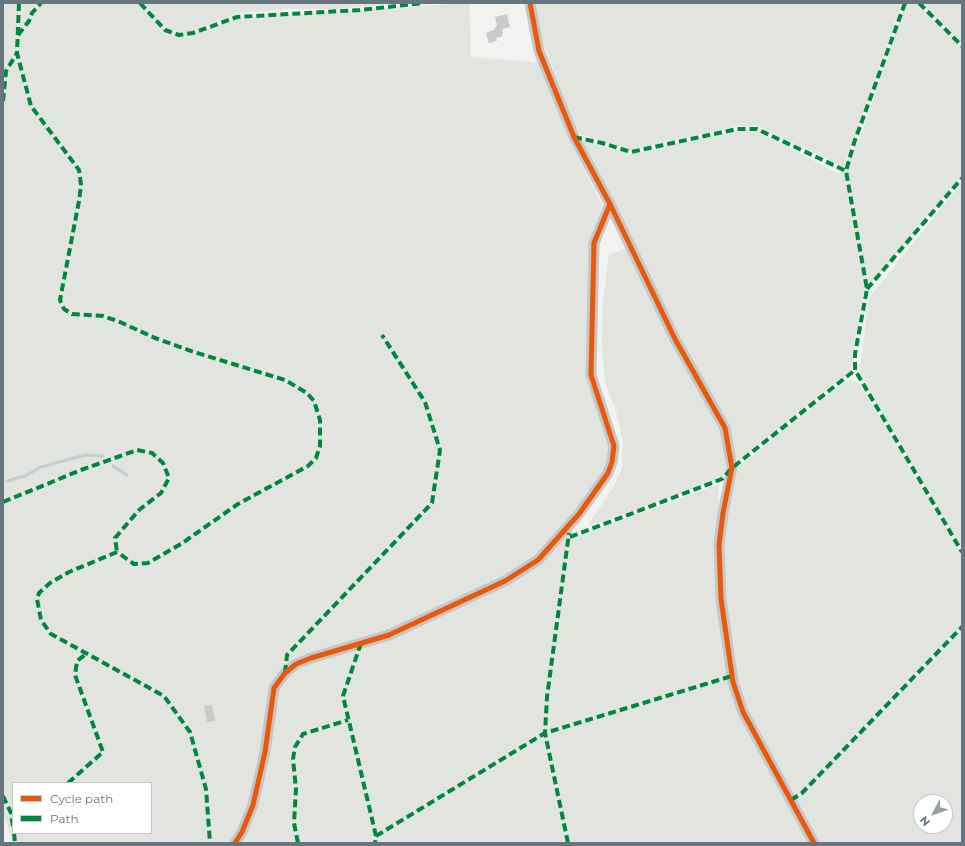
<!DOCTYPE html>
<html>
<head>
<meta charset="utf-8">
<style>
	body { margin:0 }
	#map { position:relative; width:965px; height:846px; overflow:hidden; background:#f2f2f1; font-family:Montserrat,sans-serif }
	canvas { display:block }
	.frame { position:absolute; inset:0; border:4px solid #66757e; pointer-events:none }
	.legend { position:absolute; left:12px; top:782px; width:140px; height:52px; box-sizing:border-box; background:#fff; border:1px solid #c2c8cb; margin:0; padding:5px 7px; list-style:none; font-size:12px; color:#66757e }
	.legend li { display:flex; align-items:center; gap:8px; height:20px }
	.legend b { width:20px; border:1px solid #c2c8cb }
	.north { position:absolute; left:913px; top:794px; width:40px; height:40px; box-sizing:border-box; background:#fff; border:1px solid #c2c8cb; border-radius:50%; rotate:229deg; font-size:11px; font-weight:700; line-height:16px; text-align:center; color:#66757e }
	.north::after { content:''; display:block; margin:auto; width:14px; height:18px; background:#97a1a6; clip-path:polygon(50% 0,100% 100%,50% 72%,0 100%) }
</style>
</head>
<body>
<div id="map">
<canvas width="965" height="846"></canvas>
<div class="frame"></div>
<ul class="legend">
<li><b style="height:5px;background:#e8590c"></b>Cycle path</li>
<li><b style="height:5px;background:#00873e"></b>Path</li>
</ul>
<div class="north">N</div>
</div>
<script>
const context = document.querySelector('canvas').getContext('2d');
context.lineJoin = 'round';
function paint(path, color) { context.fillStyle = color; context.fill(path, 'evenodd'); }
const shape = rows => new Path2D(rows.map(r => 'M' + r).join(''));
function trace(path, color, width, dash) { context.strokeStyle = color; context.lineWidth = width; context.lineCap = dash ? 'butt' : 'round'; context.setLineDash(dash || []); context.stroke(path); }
paint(shape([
	[3,3,402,3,335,9,289,9,240,13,198,29,189,35,240,18,469,3,471,57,542,63,566,133,602,205,598,222,588,368,609,440,609,458,604,473,568,522,576,537,719,484,717,565,724,522,738,467,840,385,850,380,860,384,962,556,962,625,845,746,846,748,962,629,962,843,13,843,3,812],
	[13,783,151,783,151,833,13,833],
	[921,802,945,802,945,826,921,826],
	[535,3,902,3,845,164,860,138,906,3,916,3,962,48,962,175,864,292,850,371,740,460,736,460,678,340,681,338,581,140,631,154,738,130,758,131,839,174,843,167,758,126,738,126,631,150,577,133,542,40],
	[920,3,962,3,962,44],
	[962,182,962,549,872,395,862,378,860,368,869,298],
	[628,248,720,429,727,471,721,479,592,525,589,524,614,486,622,468,623,442,616,411,605,382,602,345,603,301,609,254]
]), '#e1e4df');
trace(shape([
	[113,466,127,475],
	[7,481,25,476,41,467,85,455,103,456]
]), '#c4cecf', 3);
paint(shape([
	[507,14,510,27,502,29,503,33,501,37,496,38,497,41,489,43,486,33,494,30,497,25,495,17],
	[212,705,215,721,207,722,204,706]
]), '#c9caca');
trace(shape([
	[530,3,539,51,574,137,610,204,675,339,725,428,732,468,723,513,719,545,721,599,733,682,743,712,814,843],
	[235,843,242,832,253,805,265,752,274,688,285,673,296,664,311,658,389,635,505,581,538,560,579,514,608,473,612,462,614,446,591,375,594,243,610,204]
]), '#c5c7c7', 11);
trace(shape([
	[19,3,17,53,31,106,79,170,81,185,79,201,60,300,64,309,72,314,103,316,120,322,155,338,194,352,285,380,307,393,314,401,320,420,320,446,316,458,308,466,238,504,181,544,148,563,134,564,117,552],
	[140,3,165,30,179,35,193,33,237,17,360,10,424,3],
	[905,3,854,143,846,171,867,289,855,354,855,370,962,552],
	[919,3,962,46],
	[18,35,29,21,32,13,41,3],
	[3,101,6,71,17,53],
	[574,137,602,143,631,152,737,129,757,129,846,171],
	[867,289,962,178],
	[3,502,81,470,137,450,152,453,163,463,169,478,161,493,139,510,115,538,117,552],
	[570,537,722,479,732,468,855,370],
	[117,552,69,572,50,583,39,593,37,599,41,620,51,634,164,696,190,732,206,789,210,843],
	[361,643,343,696,376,836,375,843],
	[285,673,287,655,432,503,440,450,425,402,382,335],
	[68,783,103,752,75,675,77,661,86,654],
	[3,796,11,813,13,827],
	[791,800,802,793,962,627],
	[14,833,15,843],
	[376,836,545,733,732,676],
	[298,843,294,823,296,789,293,759,295,747,303,734,348,720],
	[568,843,545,733,547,697,569,533]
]), '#00873e', 4, [8, 4]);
trace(shape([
	[530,3,539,51,574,137,610,204,675,339,725,428,732,468,723,513,719,545,721,599,733,682,743,712,814,843],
	[235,843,242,832,253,805,265,752,274,688,285,673,296,664,311,658,389,635,505,581,538,560,579,514,608,473,612,462,614,446,591,375,594,243,610,204]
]), '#e8590c', 5);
</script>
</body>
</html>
